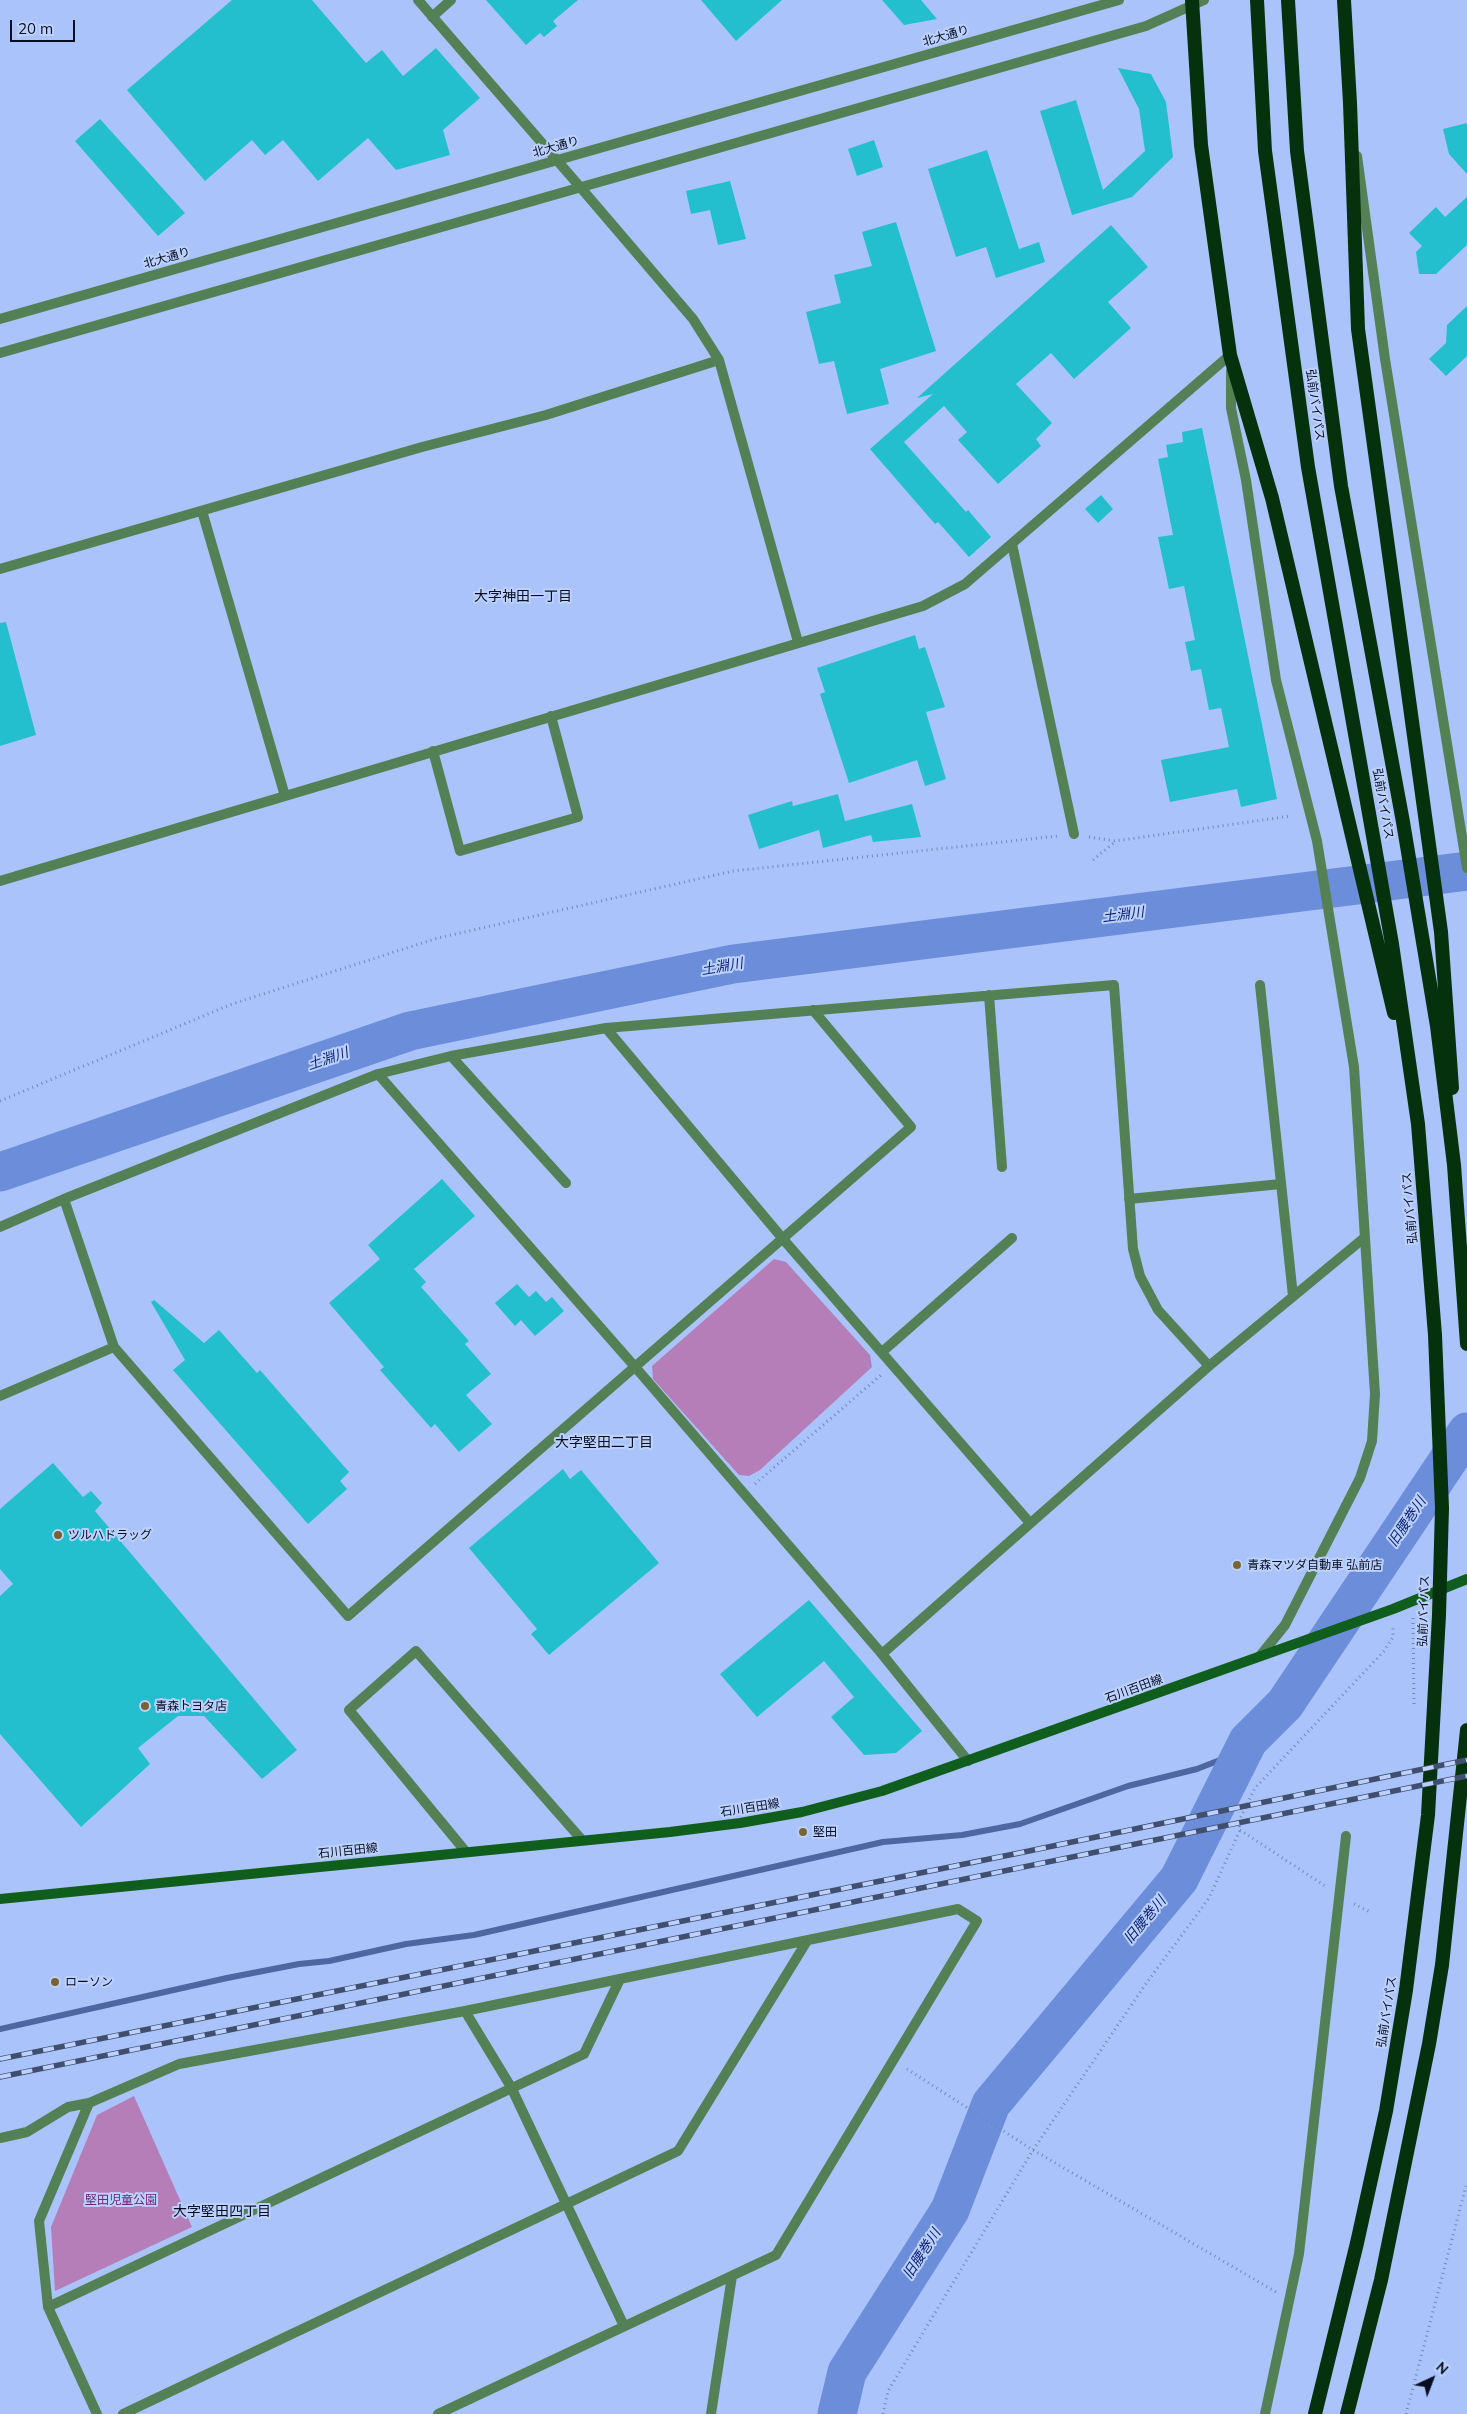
<!DOCTYPE html>
<html>
<head>
<meta charset="utf-8">
<style>
	body { margin:0 }
	#map { position:relative; width:1467px; height:2414px; overflow:hidden; background:#aac4fb; font-family:Mulish,sans-serif }
	canvas { display:block }
	.north { position:absolute; left:1407px; top:2354px; width:50px; height:50px; -webkit-text-stroke:4px #bcd1fe; paint-order:stroke; rotate:43deg; font-size:14px; font-weight:700; line-height:20px; text-align:center; color:#060e21 }
	.north::after { content:''; display:block; margin:auto; width:18px; height:22px; background:#060e21; clip-path:polygon(50% 0,100% 100%,50% 72%,0 100%) }
	.scale { position:absolute; left:10px; top:20px; width:65px; height:22px; box-sizing:border-box; border:2px solid #060e21; border-top:0; padding-left:6px; font-size:15px; line-height:18px; white-space:nowrap; color:#060e21; -webkit-text-stroke:4px #bcd1fe; paint-order:stroke }
</style>
</head>
<body>
<div id="map">
<canvas width="1467" height="2414"></canvas>
<div class="north">N</div>
<div class="scale">20 m</div>
</div>
<script>
const context = document.querySelector('canvas').getContext('2d');
context.lineJoin = 'round';
function paint(path, color) { context.fillStyle = color; context.fill(path, 'evenodd'); }
const shape = rows => new Path2D(rows.map(r => 'M' + r).join(''));
function trace(path, color, width, dash) { context.strokeStyle = color; context.lineWidth = width; context.lineCap = dash ? 'butt' : 'round'; context.setLineDash(dash || []); context.stroke(path); }
function label(font, color, halo, rows, align = 'center') {
  context.font = font + ' Mulish,"Noto Sans JP",sans-serif'; context.lineWidth = 4; context.setLineDash([]); context.textBaseline = 'middle'; context.strokeStyle = halo; context.fillStyle = color; for (const [text, x, y, turn = 0] of rows) {
    context.save(); context.translate(x, y); context.rotate((+turn || 0) * Math.PI / 180); context.textAlign = isNaN(turn) ? turn : align; if (halo) context.strokeText(text, 0, 0); context.fillText(text, 0, 0); context.restore();
  }
}
paint(shape([
	[774,1259,786,1262,870,1355,872,1367,760,1470,749,1476,739,1475,653,1379,652,1366],
	[134,2096,192,2227,55,2291,51,2227,97,2115]
]), '#b67eb9');
trace(shape([
	[0,2029,227,1978,299,1964,329,1961,406,1944,474,1935,883,1842,962,1835,1020,1824,1128,1786,1197,1769,1220,1760,1248,1741]
]), '#4d67a2', 6);
trace(shape([
	[0,1172,410,1031,733,964,1467,871],
	[837,2414,847,2372,950,2210,991,2104,1179,1879,1248,1741,1285,1704,1467,1432]
]), '#6c8dd9', 39);
paint(shape([
	[232,0,312,0,366,63,382,50,403,76,436,48,480,98,443,130,450,155,396,170,368,138,318,181,283,140,265,155,252,140,205,181,127,90],
	[486,0,578,0,553,21,557,26,544,37,540,33,526,45],
	[701,0,782,0,736,41],
	[882,0,921,0,937,19,904,25],
	[1118,68,1151,74,1166,102,1173,157,1132,197,1072,215,1040,111,1076,100,1103,190,1145,151,1139,109],
	[100,119,185,213,158,236,75,141],
	[1467,123,1467,174,1449,154,1443,129],
	[874,140,883,167,857,176,848,149],
	[987,150,1019,249,1039,242,1045,262,996,278,986,247,956,257,928,169],
	[730,181,746,239,718,245,710,210,691,214,686,191],
	[1467,197,1467,245,1436,274,1419,274,1416,252,1422,246,1409,233,1436,207,1445,217],
	[896,222,936,351,880,369,889,404,847,414,834,361,819,364,806,312,841,303,834,275,872,266,862,232],
	[1111,225,1148,267,1108,302,1131,328,1074,379,1051,353,1016,384,1052,423,1036,439,1041,446,998,484,958,440,967,432,944,406,904,442,966,512,968,510,991,537,969,557,938,522,935,524,870,449,933,394,917,398],
	[1467,306,1467,356,1446,376,1429,359,1446,343,1447,325],
	[1202,428,1277,799,1241,807,1237,789,1170,802,1161,760,1229,747,1221,708,1209,710,1201,669,1191,671,1185,642,1195,640,1184,586,1169,589,1158,537,1173,535,1158,459,1168,457,1166,445,1183,442,1182,432],
	[1101,495,1113,509,1098,523,1085,509],
	[6,622,36,735,0,746,0,623],
	[915,635,919,649,925,647,945,707,926,712,946,779,925,786,917,760,849,783,820,694,825,692,817,668],
	[838,794,845,821,912,804,921,837,873,842,871,835,823,848,819,830,759,849,748,815,792,801,793,806],
	[442,1179,475,1216,414,1269,426,1282,421,1287,469,1341,465,1344,491,1374,466,1395,492,1424,459,1452,435,1424,431,1428,380,1370,384,1367,329,1303,380,1259,368,1245],
	[517,1284,529,1297,536,1291,546,1302,552,1297,564,1311,535,1336,521,1320,515,1326,495,1303],
	[154,1300,204,1343,219,1330,257,1373,260,1370,349,1472,340,1481,347,1489,308,1524,173,1370,185,1360,151,1302],
	[53,1463,83,1497,91,1491,102,1503,95,1511,297,1750,262,1779,204,1716,178,1716,138,1748,150,1764,81,1827,0,1734,0,1596,13,1584,0,1569,0,1509],
	[563,1469,570,1479,581,1470,659,1563,549,1655,531,1634,537,1629,469,1548],
	[809,1600,922,1731,896,1753,864,1755,831,1717,854,1697,824,1661,757,1717,720,1674]
]), '#23bfce');
trace(shape([
	[1089,837,1115,841,1291,816],
	[1093,860,1115,842],
	[0,1101,232,1004,438,938,733,871,1058,836],
	[755,1484,881,1375],
	[1413,1618,1414,1704],
	[1240,1830,1325,1886],
	[1354,1904,1370,1912],
	[907,2069,1033,2150,1276,2292],
	[883,2414,888,2391,1033,2150,1145,1985,1209,1898,1240,1830,1239,1821,1255,1788,1384,1651,1393,1637,1393,1625],
	[1406,2414,1467,2182]
]), '#7488b3', 3, [1, 4]);
trace(shape([
	[432,17,451,0],
	[1357,156,1385,359,1467,868],
	[581,188,693,319,719,360,798,642],
	[202,511,285,796],
	[1012,544,1074,834],
	[0,569,422,447,546,415,719,360],
	[433,751,460,851,578,817,551,716],
	[0,881,923,606,965,584,1230,355],
	[1260,985,1293,1296],
	[989,995,1002,1167],
	[606,1028,783,1239,1030,1523],
	[451,1056,566,1183],
	[378,1074,636,1368,882,1654,968,1761],
	[64,1199,114,1347,348,1616,911,1127,813,1010],
	[1129,1199,1281,1184],
	[0,1227,64,1199,378,1074,451,1056,606,1028,1114,985,1133,1249,1140,1276,1158,1310,1209,1366],
	[882,1352,1012,1238],
	[0,1396,114,1347],
	[882,1654,1209,1366,1364,1238],
	[466,1852,349,1710,416,1651,582,1840],
	[465,2011,511,2087,624,2326],
	[0,2138,27,2132,68,2107,89,2103],
	[48,2307,584,2054,620,1979],
	[97,2414,48,2307,39,2221,89,2103,179,2064,465,2011,958,1909,977,1921,776,2255,438,2414],
	[123,2414,678,2151,807,1941],
	[711,2414,732,2276],
	[1265,2414,1299,2254,1346,1836]
]), '#548056', 10);
trace(shape([
	[418,0,581,188],
	[0,319,1119,0],
	[0,353,1146,26,1204,0],
	[1231,371,1231,408,1246,480,1276,680,1317,841,1354,1067,1375,1394,1372,1441,1360,1478,1285,1625,1260,1656]
]), '#548056', 10);
trace(shape([
	[0,1899,670,1832,740,1823,802,1812,882,1791,1393,1609,1467,1579]
]), '#105e1d', 10);
trace(shape([
	[1192,0,1201,145,1230,355,1272,498,1394,1013],
	[1257,0,1265,151,1308,467,1392,944,1418,1124,1435,1335,1442,1508,1439,1615,1428,1815,1406,1990,1386,2111,1357,2243,1315,2414],
	[1288,0,1297,151,1341,486,1403,822,1437,1026,1454,1165,1467,1344],
	[1344,0,1350,103,1358,329,1441,932,1452,1088],
	[1347,2414,1381,2280,1429,2044,1442,1965,1467,1730]
]), '#05320c', 14);
const rail = shape([
	[0,2059,1024,1852,1467,1760],
	[0,2077,1467,1776]
]);
trace(rail, '#414f6f', 5.5);
trace(rail, '#bcd1fe', 4, [11]);
for (const [x, y, r, color] of [
	[58,1535,5,"#796332"],
	[1237,1565,5,"#796332"],
	[145,1706,5,"#796332"],
	[803,1832,5,"#796332"],
	[55,1982,5,"#796332"]
]) { const dot = new Path2D(); dot.arc(x, y, r, 0, 2 * Math.PI); context.fillStyle = color; context.fill(dot); trace(dot, '#bcd1fe', 2); }
label('12px', '#060e21', '#bcd1fe', [
	["北大通り",946,36,-16],
	["北大通り",556,147,-16],
	["北大通り",167,258,-16],
	["弘前バイパス",1315,405,82],
	["弘前バイパス",1383,804,80],
	["弘前バイパス",1410,1208,-95],
	["弘前バイパス",1424,1611,-88],
	["石川百田線",1134,1689,-20],
	["石川百田線",750,1808,-9],
	["石川百田線",348,1851,-6],
	["弘前バイパス",1387,2012,-81]
]);
label('12px', '#060e21', '#bcd1fe', [
	["ツルハドラッグ",68,1535],
	["青森マツダ自動車 弘前店",1247,1565],
	["青森トヨタ店",155,1706],
	["堅田",813,1832],
	["ローソン",65,1982]
], 'left');
label('12px', '#722577', '#bcd1fe', [
	["堅田児童公園",121,2200]
]);
label('14px', '#060e21', '#bcd1fe', [
	["大字神田一丁目",523,597],
	["大字堅田二丁目",604,1443],
	["大字堅田四丁目",222,2212]
]);
label('italic 14px', '#081e76', '#bcd1fe', [
	["土淵川",1123,915,-7],
	["土淵川",722,967,-10],
	["土淵川",328,1059,-19],
	["旧腰巻川",1407,1522,-56],
	["旧腰巻川",1145,1920,-50],
	["旧腰巻川",922,2254,-57]
]);
</script>
</body>
</html>
